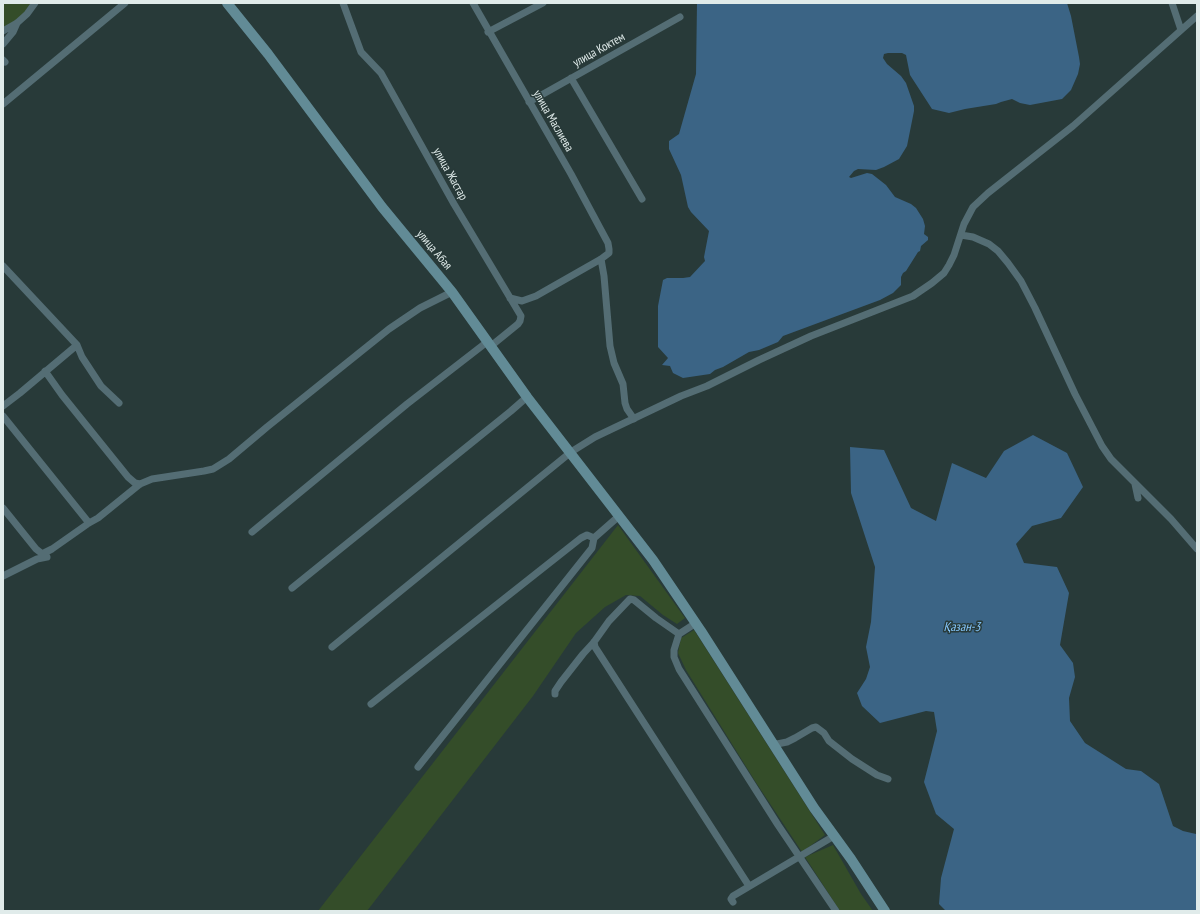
<!DOCTYPE html>
<html>
<head>
<meta charset="utf-8">
<style>
	body { margin:0 }
	#map { position:relative; width:1200px; height:914px; overflow:hidden; background:#283a39; font-family:"PT Sans Narrow",sans-serif }
	canvas { display:block }
	.frame { position:absolute; inset:0; border:4px solid #e0ebea; pointer-events:none }
</style>
</head>
<body>
<div id="map">
<canvas width="1200" height="914"></canvas>
<div class="frame"></div>
</div>
<script>
const context = document.querySelector('canvas').getContext('2d');
context.lineJoin = 'round';
function paint(path, color) { context.fillStyle = color; context.fill(path, 'evenodd'); }
const shape = rows => new Path2D(rows.map(r => 'M' + r).join(''));
function trace(path, color, width, dash) { context.strokeStyle = color; context.lineWidth = width; context.lineCap = dash ? 'butt' : 'round'; context.setLineDash(dash || []); context.stroke(path); }
function label(font, color, halo, rows, align = 'center') {
  context.font = font + ' "PT Sans Narrow",sans-serif'; context.lineWidth = 3; context.setLineDash([]); context.textBaseline = 'middle'; context.strokeStyle = halo; context.fillStyle = color; for (const [text, x, y, turn = 0] of rows) {
    context.save(); context.translate(x, y); context.rotate((+turn || 0) * Math.PI / 180); context.textAlign = isNaN(turn) ? turn : align; if (halo) context.strokeText(text, 0, 0); context.fillText(text, 0, 0); context.restore();
  }
}
paint(shape([
	[3,3,33,3,3,35],
	[618,525,685,618,677,624,663,615,640,596,626,595,605,607,576,633,533,696,367,911,318,911],
	[694,630,825,835,802,852,755,781,686,670,678,653,681,638],
	[833,845,861,894,873,911,840,911,805,857]
]), '#344d29');
paint(shape([
	[697,3,1067,3,1071,16,1079,57,1080,64,1078,74,1071,90,1062,99,1030,105,1020,103,1012,99,1001,102,996,104,965,109,949,113,932,109,910,75,906,55,902,53,888,53,884,54,883,58,887,64,901,76,906,83,914,106,914,111,907,146,899,159,884,167,876,170,858,169,854,171,849,177,851,178,867,173,872,174,886,185,895,197,911,204,916,208,923,219,925,226,924,234,928,237,928,240,921,246,920,251,918,252,906,271,903,273,901,277,901,285,893,293,880,300,783,336,778,342,759,350,749,352,723,367,715,370,710,374,683,378,673,373,670,366,662,365,668,358,658,347,658,306,663,280,667,278,683,278,690,277,705,261,704,257,709,231,691,212,688,207,681,175,669,149,669,141,679,134,696,74],
	[1033,435,1067,453,1083,487,1061,518,1032,526,1016,544,1024,563,1057,567,1069,593,1060,645,1073,663,1075,677,1069,698,1070,721,1085,743,1126,769,1141,771,1159,784,1173,826,1183,831,1196,834,1197,840,1197,911,946,911,939,904,941,878,954,829,936,814,924,782,937,731,934,712,926,711,880,723,862,706,857,693,866,679,870,667,866,647,871,622,875,567,851,493,850,447,884,450,911,508,936,521,952,463,986,478,1004,451]
]), '#3b6485');
trace(shape([
	[343,3,361,52,381,73,454,204,521,316,520,321,518,324,491,346],
	[473,3,571,174,608,243,609,249,609,253,601,259,536,296,522,301,510,298],
	[1172,3,1181,30],
	[3,31,17,23,27,14,35,3],
	[488,32,543,3],
	[3,44,13,32,17,23],
	[3,60,5,62],
	[571,78,642,199],
	[529,102,680,17],
	[3,104,125,3],
	[961,235,973,237,989,244,998,251,1008,263,1021,281,1035,308,1075,394,1102,446,1111,459,1171,519,1197,549],
	[601,259,604,276,610,346,614,363,623,384,625,403,627,409,634,419],
	[3,266,77,345,82,357,101,386,119,403],
	[45,371,62,395,128,477,135,483,140,484],
	[3,406,20,393,77,345],
	[3,416,89,523],
	[1135,484,1138,498],
	[3,508,36,549,45,556],
	[252,532,407,404,487,342],
	[594,538,619,516],
	[42,554,52,549,89,523,98,518,140,484,152,479,204,471,213,469,229,459,267,427,389,329,420,308,452,292],
	[3,576,37,559,47,557],
	[292,588,511,411,527,397],
	[696,623,679,634,674,650,674,657,679,669,778,825,836,911],
	[594,642,595,647,749,886],
	[332,647,571,452,595,437,681,396,707,386,759,360,811,336,913,296,932,283,944,273,949,265,954,255,964,224,973,207,988,193,1073,126,1197,16],
	[555,694,555,691,561,682,583,654,594,642,609,621,630,599,634,600,656,618,679,634],
	[371,704,581,538,587,535,594,538,592,548,418,767],
	[772,743,777,744,787,742,795,738,812,728,816,727,824,733,829,741,852,759,877,775,888,779],
	[733,902,731,899,733,896,834,836]
]), '#546d74', 7);
trace(shape([
	[227,3,268,54,382,207,452,292,527,397,653,560,701,631,814,808,851,859,885,911]
]), '#628b96', 10);
label('12px', '#e0ebea', '#283a39', [
	["улица Коктем",599,50,-29],
	["улица Маслиева",553,121,60],
	["улица Жастар",450,174,61],
	["улица Абая",434,250,50]
]);
label('italic 13px', '#85c6fb', '#283a39', [
	["Қазан-3",962,627]
]);
</script>
</body>
</html>
